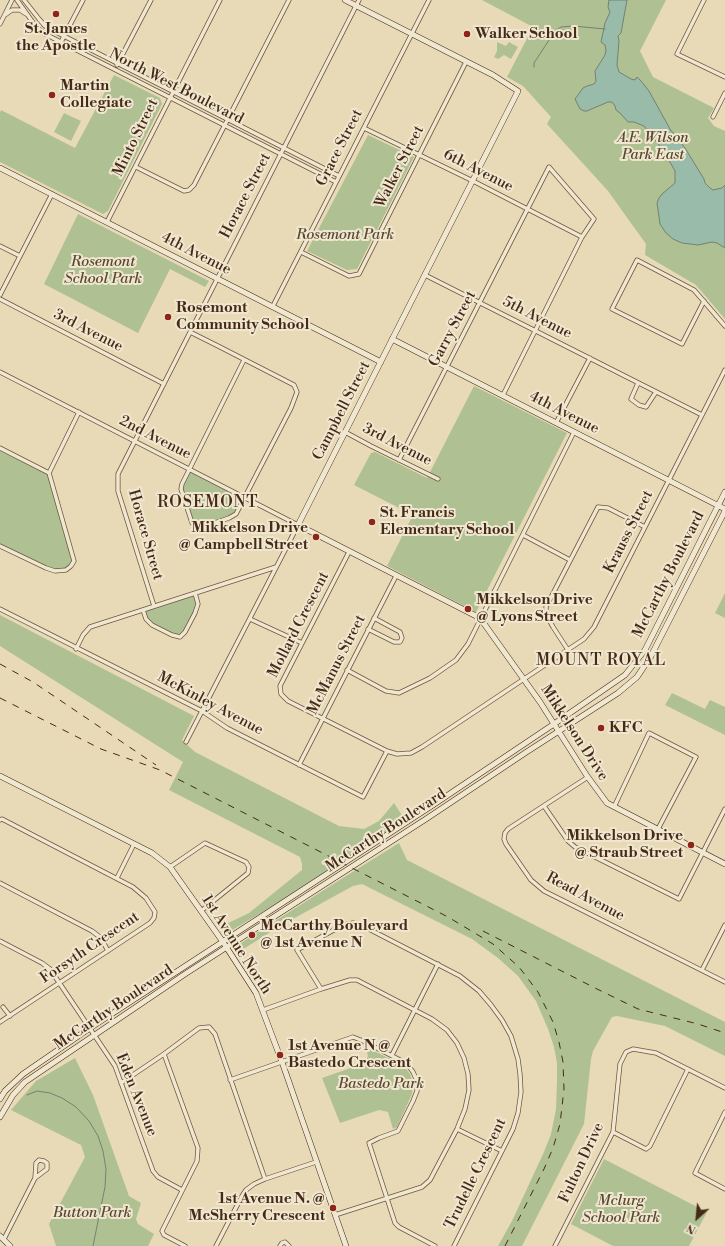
<!DOCTYPE html>
<html>
<head>
<meta charset="utf-8">
<style>
	body { margin:0 }
	#map { position:relative; width:725px; height:1246px; overflow:hidden; background:#e8dab6; font-family:"Libre Bodoni",serif }
	canvas { display:block }
	.north { position:absolute; left:677px; top:1198px; width:40px; height:40px; -webkit-text-stroke:3px #f0e7d0; paint-order:stroke; rotate:207deg; font-size:11px; font-weight:700; line-height:16px; text-align:center; color:#462a17 }
	.north::after { content:''; display:block; margin:auto; width:14px; height:18px; background:#462a17; clip-path:polygon(50% 0,100% 100%,50% 72%,0 100%) }
</style>
</head>
<body>
<div id="map">
<canvas width="725" height="1246"></canvas>
<div class="north">N</div>
</div>
<script>
const context = document.querySelector('canvas').getContext('2d');
context.lineJoin = 'round';
function paint(path, color) { context.fillStyle = color; context.fill(path, 'evenodd'); }
const shape = rows => new Path2D(rows.map(r => 'M' + r).join(''));
function trace(path, color, width, dash) { context.strokeStyle = color; context.lineWidth = width; context.lineCap = dash ? 'butt' : 'round'; context.setLineDash(dash || []); context.stroke(path); }
function label(font, color, halo, rows, align = 'center') {
  context.font = font + ' "Libre Bodoni",serif'; context.lineWidth = 4; context.setLineDash([]); context.textBaseline = 'middle'; context.strokeStyle = halo; context.fillStyle = color; for (const [text, x, y, turn = 0] of rows) {
    context.save(); context.translate(x, y); context.rotate((+turn || 0) * Math.PI / 180); context.textAlign = isNaN(turn) ? turn : align; if (halo) context.strokeText(text, 0, 0); context.fillText(text, 0, 0); context.restore();
  }
}
paint(shape([
	[482,0,666,0,640,51,653,77,714,108,708,118,714,126,725,131,725,319,696,285,645,255,646,244,608,191,547,124,551,117,523,86,507,77,533,27],
	[497,42,506,46,509,42,518,47,511,59,504,55,498,59,494,57,497,51],
	[114,75,160,98,162,104,108,211,103,214,0,162,0,113,1,110,75,148],
	[64,113,81,121,71,141,54,132],
	[368,135,414,157,357,269,347,270,307,251],
	[78,214,209,281,205,287,170,269,138,333,44,284],
	[474,386,567,433,476,612,387,566,413,515,354,485,371,453,375,452,427,478],
	[0,448,49,473,74,561,66,570,55,571,0,546],
	[190,469,245,497,236,514,203,527,192,523,181,489],
	[195,593,198,604,185,632,180,637,152,625,146,619,143,610],
	[725,593,725,618,715,613],
	[0,615,194,716,182,740,195,752,339,826,364,829,379,821,394,803,405,820,293,894,229,932,225,933,220,927,249,913,302,870,302,864,300,857,169,790,183,762,0,646],
	[672,693,705,709,710,700,725,707,725,735,665,705],
	[399,843,407,860,725,1022,725,1056,665,1026,617,1016,612,1017,593,1051,591,1059,584,1124,522,1246,498,1246,512,1221,544,1152,551,1134,556,1109,557,1079,557,1063,554,1047,548,1029,536,1001,518,976,498,958,472,939,362,884,353,886,280,926,237,953,235,950,237,946,253,935,346,876],
	[366,1047,404,1066,410,1074,413,1084,412,1094,397,1127,393,1129,388,1112,379,1110,340,1123,322,1078,365,1063,368,1056],
	[75,1058,93,1095,129,1196,141,1203,136,1219,138,1224,154,1234,148,1246,56,1246,49,1224,85,1157,81,1145,11,1110,36,1081],
	[604,1159,707,1212,689,1246,613,1246,571,1224]
]), '#afc193');
const water = shape([
	[609,0,627,0,621,33,618,36,619,41,617,65,619,72,631,79,635,80,637,77,641,81,649,91,670,129,685,148,704,179,705,183,710,188,713,190,722,188,725,185,725,248,717,243,712,242,698,245,682,243,673,239,666,233,660,224,657,203,659,198,662,194,675,183,675,171,663,150,644,126,634,122,628,122,620,113,616,110,615,106,612,102,608,102,587,111,584,111,580,109,575,99,583,88,587,86,594,84,596,81,595,71,605,55,606,50,605,45,601,42,605,23,610,12,608,7,609,0]
]);
paint(water, '#98bbaa');
trace(water, '#77816f', 1);
trace(shape([
	[534,67,534,63,555,31,561,27,573,26,605,29],
	[27,1095,37,1091,50,1093,62,1098,76,1107,89,1121,98,1136,103,1151,106,1169,105,1187,93,1246]
]), '#77816f', 1);
const street = shape([
	[17,0,34,24,40,30,45,34,336,182],
	[24,0,39,19,45,26,54,31,339,176],
	[704,0,677,54,725,77],
	[5,15,12,10,20,10,26,14],
	[0,24,12,0],
	[61,42,83,0],
	[117,65,151,0],
	[713,117,725,93],
	[364,128,473,181,582,237],
	[136,167,184,191,189,190,194,185,289,0],
	[107,222,220,0],
	[0,246,20,256],
	[301,252,349,276,359,274,466,62],
	[425,275,702,415],
	[0,295,52,194],
	[0,299,164,384],
	[704,301,682,344,612,309,637,260,694,290,707,305,725,326],
	[273,306,429,0],
	[190,332,218,346,294,385,297,392,291,408,236,514,229,518,203,527,196,526,192,523,181,489,182,484,244,360],
	[0,372,298,525,186,742],
	[638,383,631,399,639,405,646,407,656,392],
	[556,423,590,358],
	[345,432,371,446,438,479],
	[0,448,49,473],
	[399,460,549,167,594,219,582,237,503,395],
	[49,473,79,412],
	[523,535,570,560],
	[0,546,46,568,55,571,66,570,71,566,74,561,49,473],
	[349,552,280,686,281,694,288,701,387,751,397,754,411,753,422,747,584,639,594,627,725,370],
	[154,606,118,491,118,474,359,0],
	[0,609,202,711,227,728,363,797,387,751],
	[143,610,146,619,152,625,172,635,180,637,185,632,195,613,198,604,195,593],
	[250,619,302,643],
	[368,629,394,642,400,642,402,638,400,632,374,618],
	[76,649,83,635,90,627,276,567],
	[568,650,553,627,546,614,546,607,598,507,608,508,645,527],
	[347,670,386,691,399,693,430,678,456,660,468,644,574,432],
	[299,765,396,576],
	[588,777,508,829,505,833,504,839,506,844,531,880,544,891,725,982],
	[544,806,568,841,575,847,679,899,725,809],
	[614,807,649,733,696,757,658,829],
	[0,820,2,819,133,887,146,898,155,912,154,918,150,923,0,1022],
	[170,867,205,843,246,862,249,867,248,873,201,911],
	[117,878,134,844],
	[0,883,92,931,101,938,108,951],
	[0,941,42,963,50,969,115,1066,153,1171,158,1177,182,1190],
	[702,970,725,925],
	[321,989,297,950,343,925,353,923,363,926,460,976,479,991,491,1005,502,1020,511,1036,518,1059,520,1074,521,1092,518,1113,513,1129,454,1246],
	[3,1007,10,1016],
	[263,1010,321,989,350,980,357,980,432,1019,447,1030,457,1043,464,1058,468,1074,469,1090,465,1109,457,1129,430,1180,422,1187,335,1215],
	[164,1054,198,1148,197,1161,162,1231,164,1235,185,1246],
	[392,1055,438,964],
	[230,1080,353,1037,363,1041,402,1061,408,1065,413,1072,417,1081,417,1091,413,1101,398,1131,379,1138,369,1143,395,1223,399,1227,435,1246],
	[121,1083,164,1054,199,1028,209,1027,215,1034,265,1179],
	[725,1112,695,1173,725,1189],
	[457,1129,502,1151],
	[613,1132,646,1149,650,1146,688,1069],
	[4,1239,35,1178,47,1169,47,1163,44,1161,39,1160,36,1163,35,1178],
	[216,1246,242,1196,246,1190,254,1184,265,1179,316,1162],
	[280,1246,282,1243,285,1242,289,1246],
	[555,1246,613,1132,620,1064,626,1052,633,1049,656,1053,725,1088]
]);
const secondary = shape([
	[345,0,493,75,518,91,298,525,480,618,540,702,587,776,607,803,725,864],
	[0,168,381,362],
	[392,339,725,509],
	[0,776,152,853,170,867,223,942,256,993,282,1062,346,1246],
	[0,1099,5,1091,23,1074,90,1028,436,803,554,724,625,675,645,650,725,492],
	[0,1117,13,1095,25,1082,185,974,426,819,525,753,618,693,637,677,651,656,725,511],
	[0,1236,10,1246]
]);
trace(street, '#6e563f', 5);
trace(secondary, '#462a17', 6);
trace(street, '#f0e7d0', 3.5);
trace(secondary, '#f0e7d0', 5);
trace(shape([
	[0,664,33,682,156,765],
	[0,698,101,749,160,770,448,917,493,944,519,967,538,992,553,1022,559,1042,563,1062,564,1089,560,1124,553,1148,544,1169,505,1246],
	[483,931,595,988,638,1009,698,1024,725,1033]
]), '#462a17', 1, [7, 7]);
for (const [x, y, r, color] of [
	[56,14,4,"#8f2418"],
	[467,34,4,"#8f2418"],
	[52,95,4,"#8f2418"],
	[168,317,4,"#8f2418"],
	[372,522,4,"#8f2418"],
	[316,537,4,"#8f2418"],
	[468,609,4,"#8f2418"],
	[601,728,4,"#8f2418"],
	[691,845,4,"#8f2418"],
	[252,935,4,"#8f2418"],
	[280,1055,4,"#8f2418"],
	[333,1208,4,"#8f2418"]
]) { const dot = new Path2D(); dot.arc(x, y, r, 0, 2 * Math.PI); context.fillStyle = color; context.fill(dot); trace(dot, '#f0e7d0', 1.5); }
label('bold 15px', '#462a17', '#f0e7d0', [
	["St. James",56,29,"center"],
	["the Apostle",56,46,"center"],
	["Walker School",475,34],
	["Martin",60,86],
	["Collegiate",60,103],
	["Rosemont",176,308],
	["Community School",176,325],
	["St. Francis",380,513],
	["Elementary School",380,530],
	["Mikkelson Drive",308,528,"right"],
	["@ Campbell Street",308,545,"right"],
	["Mikkelson Drive",476,600],
	["@ Lyons Street",476,617],
	["KFC",609,728],
	["Mikkelson Drive",683,836,"right"],
	["@ Straub Street",683,853,"right"],
	["McCarthy Boulevard",260,926],
	["@ 1st Avenue N",260,943],
	["1st Avenue N @",288,1046],
	["Bastedo Crescent",288,1063],
	["1st Avenue N. @",325,1199,"right"],
	["McSherry Crescent",325,1216,"right"]
], 'left');
label('15px', '#462a17', '#f0e7d0', [
	["North West Boulevard",176,87,27],
	["Minto Street",136,138,-64],
	["Grace Street",340,148,-63],
	["Walker Street",400,167,-63],
	["6th Avenue",478,171,27],
	["Horace Street",246,196,-63],
	["4th Avenue",196,254,27],
	["5th Avenue",537,318,27],
	["Garry Street",453,329,-62],
	["3rd Avenue",88,331,27],
	["Campbell Street",342,411,-63],
	["4th Avenue",564,413,27],
	["2nd Avenue",155,438,27],
	["3rd Avenue",397,445,27],
	["Krauss Street",629,532,-63],
	["Horace Street",145,535,74],
	["McCarthy Boulevard",669,575,-63],
	["Mollard Crescent",299,625,-63],
	["McManus Street",337,665,-63],
	["McKinley Avenue",210,704,28],
	["Mikkelson Drive",574,733,57],
	["McCarthy Boulevard",386,831,-33],
	["Read Avenue",585,897,28],
	["1st Avenue North",236,945,57],
	["Forsyth Crescent",90,948,-34],
	["McCarthy Boulevard",114,1008,-34],
	["Eden Avenue",136,1095,68],
	["Fulton Drive",582,1163,-65],
	["Trudelle Crescent",476,1174,-64]
]);
label('italic 15px', '#5b4830', '#f0e7d0', [
	["A.E. Wilson",653,138],
	["Park East",653,155],
	["Rosemont Park",345,235],
	["Rosemont",103,262],
	["School Park",103,279],
	["Bastedo Park",381,1084],
	["Mclurg",621,1201],
	["School Park",621,1218],
	["Button Park",92,1213]
]);
context.letterSpacing = '1px';
label('16px', '#462a17', '#f0e7d0', [
	["ROSEMONT",208,503],
	["MOUNT ROYAL",601,661]
]);
context.letterSpacing = '0px';
</script>
</body>
</html>
